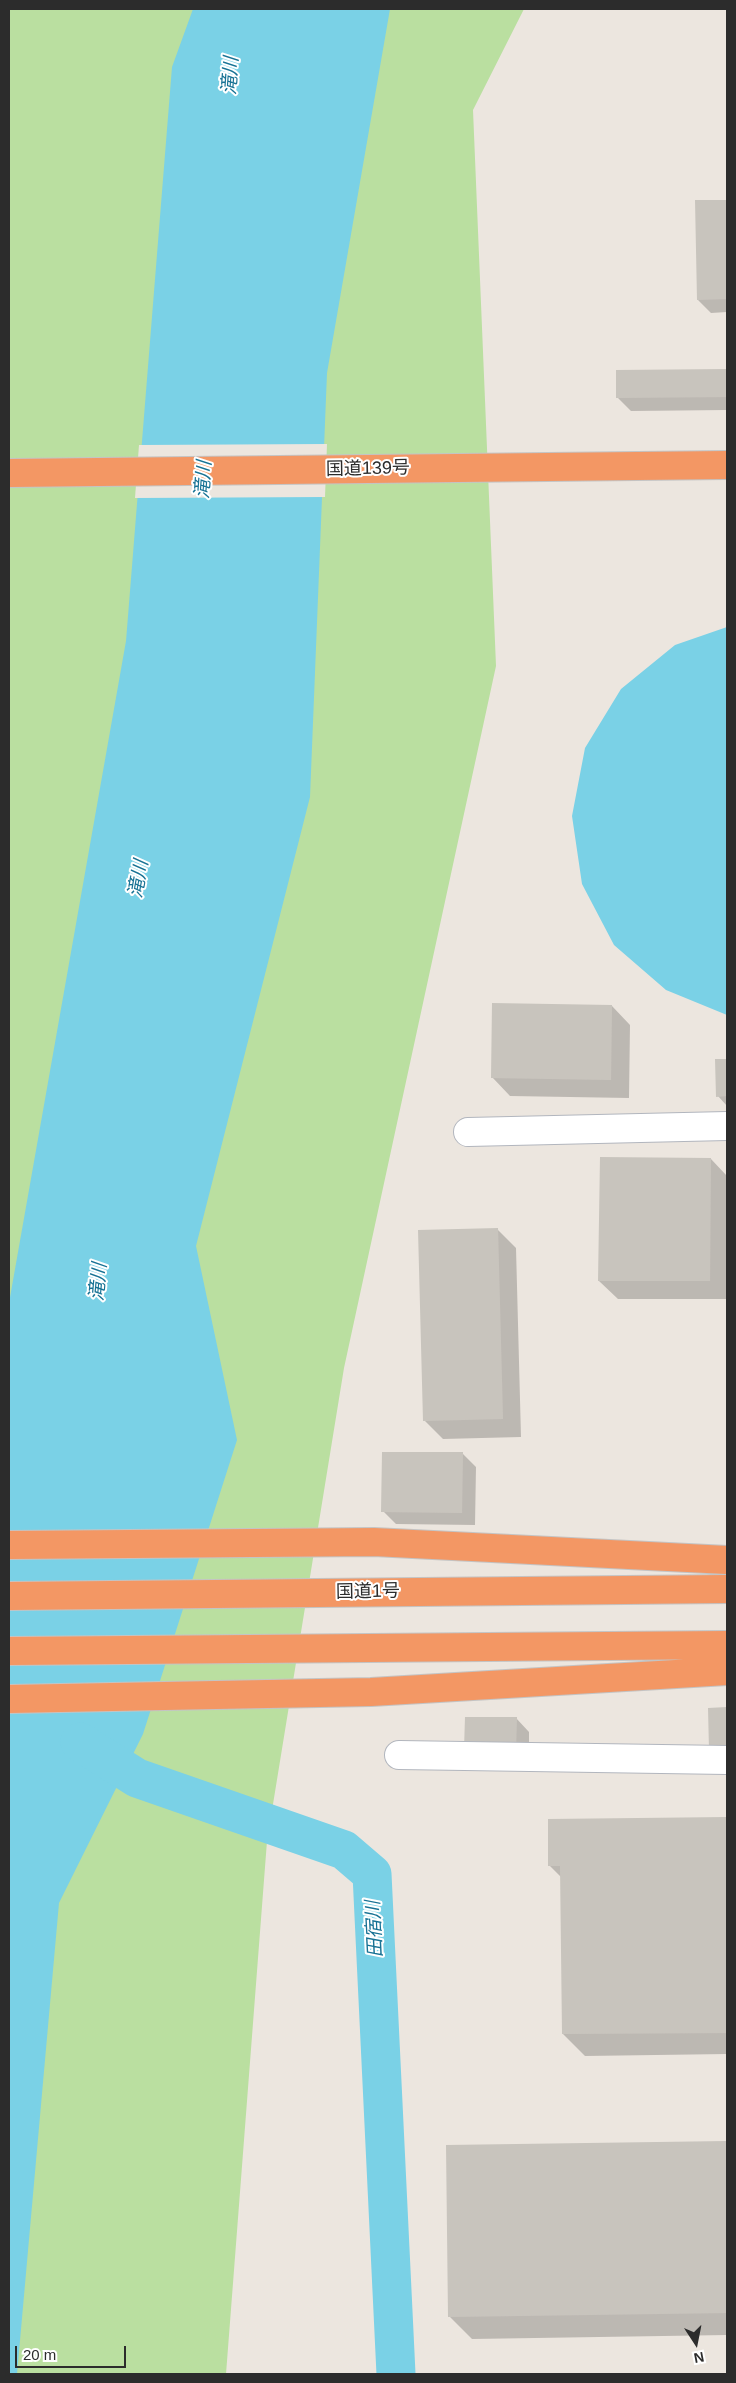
<!DOCTYPE html>
<html>
<head>
<meta charset="utf-8">
<style>
	body { margin:0 }
	#map { position:relative; width:736px; height:2383px; overflow:hidden; background:#ece6df; font-family:Helvetica,sans-serif }
	canvas { display:block }
	.frame { position:absolute; inset:0; border:10px solid #2c2c2c; pointer-events:none }
	.north { position:absolute; left:671px; top:2318px; width:50px; height:50px; -webkit-text-stroke:4px #fff; paint-order:stroke; rotate:169deg; font-size:14px; font-weight:700; line-height:20px; text-align:center; color:#2c2c2c }
	.north::after { content:''; display:block; margin:auto; width:18px; height:22px; background:#2c2c2c; clip-path:polygon(50% 0,100% 100%,50% 72%,0 100%) }
	.scale { position:absolute; left:15px; top:2346px; width:111px; height:22px; box-sizing:border-box; border:2px solid #2c2c2c; border-top:0; padding-left:6px; font-size:15px; line-height:18px; white-space:nowrap; color:#2c2c2c; -webkit-text-stroke:4px #fff; paint-order:stroke }
</style>
</head>
<body>
<div id="map">
<canvas width="736" height="2383"></canvas>
<div class="frame"></div>
<div class="north">N</div>
<div class="scale">20 m</div>
</div>
<script>
const context = document.querySelector('canvas').getContext('2d');
context.lineJoin = 'round';
function paint(path, color) { context.fillStyle = color; context.fill(path, 'evenodd'); }
const shape = rows => new Path2D(rows.map(r => 'M' + r).join(''));
function trace(path, color, width, dash) { context.strokeStyle = color; context.lineWidth = width; context.lineCap = dash ? 'butt' : 'round'; context.setLineDash(dash || []); context.stroke(path); }
function label(font, color, halo, rows, align = 'center') {
  context.font = font + ' Helvetica,"Noto Sans JP",sans-serif'; context.lineWidth = 4; context.setLineDash([]); context.textBaseline = 'middle'; context.strokeStyle = halo; context.fillStyle = color; for (const [text, x, y, turn = 0] of rows) {
    context.save(); context.translate(x, y); context.rotate((+turn || 0) * Math.PI / 180); context.textAlign = isNaN(turn) ? turn : align; if (halo) context.strokeText(text, 0, 0); context.fillText(text, 0, 0); context.restore();
  }
}
paint(shape([
	[9,9,524,9,473,110,496,666,344,1368,267,1841,226,2374,9,2374]
]), '#badfa0');
paint(shape([
	[193,9,390,9,327,373,310,797,196,1246,237,1440,143,1734,59,1903,17,2374,9,2374,9,1303,126,641,172,67],
	[727,627,727,1015,666,990,614,945,582,884,572,816,585,748,621,689,675,645]
]), '#7ad1e6');
paint(shape([
	[327,444,325,497,135,498,139,445]
]), '#ece6df');
paint(shape([
	[697,201,727,201,727,312,711,313,698,300],
	[727,370,727,410,631,411,618,398,617,371],
	[612,1006,630,1025,629,1098,510,1096,492,1077],
	[717,1060,727,1060,727,1106,718,1096],
	[711,1159,727,1176,727,1299,618,1299,599,1281],
	[497,1229,516,1248,521,1437,443,1439,425,1421],
	[463,1454,476,1467,475,1525,396,1524,383,1511],
	[516,1718,529,1732,529,1763,479,1762],
	[727,1819,727,2054,585,2056,563,2034,561,1877,549,1865,549,1820],
	[727,2142,727,2335,472,2339,450,2317,447,2146]
]), '#0003');
trace(shape([
	[80,1742,137,1778,344,1850,372,1874,396,2374]
]), '#7ad1e6', 39);
paint(shape([
	[695,200,727,200,727,299,697,300],
	[727,369,727,397,616,398,616,370],
	[492,1003,612,1005,611,1080,491,1078],
	[715,1059,727,1059,727,1096,716,1097],
	[600,1157,711,1158,710,1281,598,1281],
	[498,1228,503,1419,423,1421,418,1230],
	[382,1452,463,1452,462,1513,381,1512],
	[727,1707,727,1750,709,1750,708,1708],
	[465,1717,517,1717,516,1750,464,1749],
	[727,1817,727,2033,562,2034,560,1866,548,1866,548,1819],
	[727,2141,727,2313,448,2317,446,2145]
]), '#c8c4bd');
const minor = shape([
	[468,1132,727,1126],
	[399,1755,727,1760]
]);
const highway = shape([
	[9,473,727,465],
	[9,1545,374,1542,727,1560],
	[9,1596,727,1589],
	[9,1651,727,1645],
	[9,1699,371,1692,727,1671]
]);
trace(minor, '#b2b6be', 30);
trace(highway, '#c4c4c4', 30);
trace(minor, '#fff', 28);
trace(highway, '#f39764', 28);
label('18px', '#2c2c2c', '#fff', [
	["国道139号",368,469,-1],
	["国道1号",368,1592,-1]
]);
label('italic 19px', '#177294', '#fff', [
	["滝川",231,76,-86],
	["滝川",204,480,-86],
	["滝川",139,879,-80],
	["滝川",99,1282,-85],
	["田宿川",375,1929,-93]
]);
</script>
</body>
</html>
